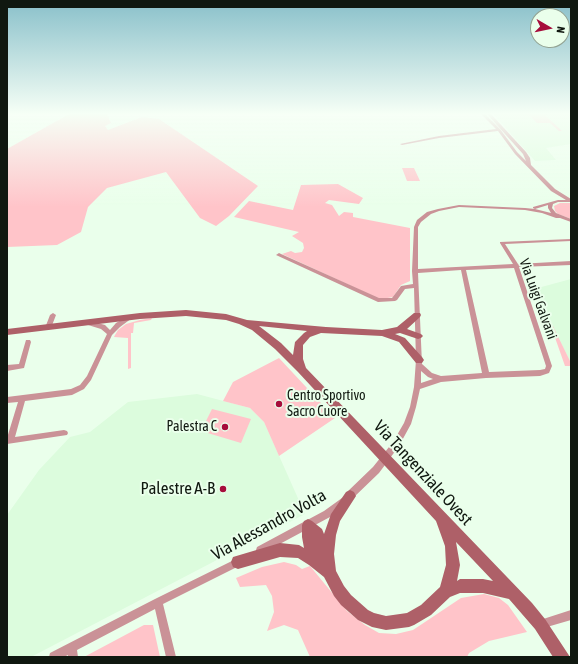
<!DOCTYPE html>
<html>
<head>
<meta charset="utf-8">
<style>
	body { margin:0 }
	#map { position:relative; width:578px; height:664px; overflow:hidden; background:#eaffeb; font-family:"Asap Condensed",sans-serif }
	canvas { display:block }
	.frame { position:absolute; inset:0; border:8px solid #101810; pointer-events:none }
	.north { position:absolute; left:530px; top:8px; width:40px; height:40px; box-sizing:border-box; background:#eaffeb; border:1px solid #93a393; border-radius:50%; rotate:99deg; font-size:11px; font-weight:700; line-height:16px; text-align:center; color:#101810 }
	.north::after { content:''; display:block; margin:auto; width:14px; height:18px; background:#a60d3b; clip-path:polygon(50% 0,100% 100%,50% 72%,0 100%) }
</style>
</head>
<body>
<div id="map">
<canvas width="578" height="664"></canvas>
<div class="frame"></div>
<div class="north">N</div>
</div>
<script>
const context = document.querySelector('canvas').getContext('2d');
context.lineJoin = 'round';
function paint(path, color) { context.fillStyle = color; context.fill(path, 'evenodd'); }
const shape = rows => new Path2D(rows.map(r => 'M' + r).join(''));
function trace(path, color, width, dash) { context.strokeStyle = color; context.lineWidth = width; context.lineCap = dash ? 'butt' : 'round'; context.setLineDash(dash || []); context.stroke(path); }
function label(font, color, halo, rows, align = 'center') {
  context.font = font + ' "Asap Condensed",sans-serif'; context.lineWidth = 4; context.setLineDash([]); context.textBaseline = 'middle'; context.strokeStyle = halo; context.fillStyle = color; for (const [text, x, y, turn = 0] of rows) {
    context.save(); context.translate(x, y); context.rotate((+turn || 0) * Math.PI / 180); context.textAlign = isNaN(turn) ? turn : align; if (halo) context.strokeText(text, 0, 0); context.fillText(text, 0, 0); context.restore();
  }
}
paint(shape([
	[493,114,571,114,571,144,546,148,556,160,535,161],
	[571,279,571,363,534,289],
	[197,394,250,408,264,422,305,514,31,657,7,657,7,515,39,470,70,437,90,432,128,402]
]), '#dcfcdd');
paint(shape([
	[69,114,107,114,111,123,105,126,108,130,142,117,159,119,258,186,229,216,216,226,200,218,166,172,107,188,88,207,81,232,57,245,7,247,7,149],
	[528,114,547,114,545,115,562,131,559,131,550,123,537,123],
	[402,168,414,168,420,181,407,181],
	[338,184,363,198,359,204,329,200,325,203,332,205,339,216,344,212,353,213,353,217,410,228,410,281,401,285,393,297,382,299,375,297,282,254,291,251,295,253,302,252,304,248,303,243,292,236,299,232,234,217,249,201,293,210,301,185],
	[560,203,571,203,571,219,558,214,555,211,554,206],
	[546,312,571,363,571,366,565,366],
	[152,318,151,320,134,323,133,333,131,333,131,368,128,369,128,338,114,337,115,335,118,330,126,324,140,320],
	[279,358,335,418,279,456,264,422,250,408,223,401,233,382],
	[212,409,251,419,241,443,201,431],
	[284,562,296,565,302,569,310,566,347,611,365,625,379,633,396,634,413,630,461,598,484,594,499,598,508,605,527,632,489,641,469,653,467,657,310,657,298,630,284,625,267,631,274,612,272,596,266,585,240,587,236,578,262,567],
	[144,625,153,625,160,657,84,657]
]), '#ffc4c9');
paint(shape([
	[481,114,485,114,500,129,517,152,526,161,523,154,487,114,491,114,526,152,530,158,531,165,555,189,571,199,571,202,558,202,553,204,552,208,556,213,571,219,571,222,560,218,556,218,542,213,525,210,459,207,439,211,431,214,421,222,418,227,418,269,513,264,500,243,500,242,571,239,571,241,505,244,518,264,571,261,571,265,519,267,552,366,549,373,540,376,486,378,441,382,420,389,416,407,411,424,399,446,379,473,352,499,349,500,346,499,345,496,346,493,373,467,393,442,404,423,410,407,414,387,416,360,414,288,405,289,397,300,395,301,378,302,276,255,279,253,281,254,379,298,392,298,401,286,413,284,412,271,414,227,417,220,427,212,438,209,459,205,525,208,535,209,533,208,533,207,558,200,566,200,551,191,515,154,498,131,439,138,402,145,400,144,439,136,496,129,481,114],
	[548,205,548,208,551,213,535,209,548,205],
	[514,268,546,366,545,369,540,370,489,372,466,270,514,268],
	[461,270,482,373,441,376,432,373,422,364,418,273,461,270],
	[421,371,428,377,433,379,421,383,421,371],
	[53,313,56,315,51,328,48,330,46,330,45,328,50,315,53,313],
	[130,315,132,316,133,317,132,318,120,327,112,335,91,380,84,389,72,395,25,401,15,437,64,430,67,431,68,433,67,435,7,444,7,438,18,402,7,403,7,397,71,389,80,385,87,376,107,334,101,329,88,325,87,323,88,321,90,321,105,325,110,330,116,323,130,315],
	[26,340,30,340,31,342,24,368,7,371,7,365,19,364,26,340],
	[342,498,345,499,346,502,345,505,330,517,263,553,260,554,257,553,256,550,257,547,324,511,342,498],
	[238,558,241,559,242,562,241,565,163,604,176,657,166,657,155,609,77,650,78,657,68,657,68,655,64,657,49,657,50,653,155,599,238,558],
	[571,610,571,620,540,629,537,627,535,624,537,621,571,610]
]), '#ca9297');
paint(shape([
	[186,310,226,314,247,320,326,327,382,330,397,327,414,313,420,313,421,315,420,317,407,329,421,334,423,336,421,338,418,339,400,333,395,334,405,338,422,357,424,360,422,363,416,363,399,342,382,336,321,333,310,337,303,345,303,359,306,368,532,603,545,619,570,657,553,657,535,629,509,599,483,593,460,593,450,597,431,615,414,625,409,627,386,630,372,627,358,620,341,605,334,596,324,577,309,565,298,558,280,557,238,569,233,567,231,562,233,557,280,543,299,545,304,548,302,537,302,525,304,521,308,519,312,521,322,529,324,534,331,514,346,492,350,490,354,492,356,496,340,521,336,535,334,554,336,571,344,586,351,595,368,610,374,613,386,616,407,613,421,605,440,587,446,565,445,546,436,521,298,372,275,349,252,330,239,324,226,320,186,316,140,319,7,335,7,329,140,313,186,310],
	[259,326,307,331,304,333,295,342,293,355,281,343,259,326],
	[456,542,493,581,483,579,460,579,457,581,460,565,456,542]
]), '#ae6068');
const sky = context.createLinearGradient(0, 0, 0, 207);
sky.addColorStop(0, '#89c0ca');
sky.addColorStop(0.55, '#f6fff6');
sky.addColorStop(1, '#f6fff600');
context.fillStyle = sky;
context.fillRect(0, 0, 578, 207);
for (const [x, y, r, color] of [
	[279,404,4,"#a60d3b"],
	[225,427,4,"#a60d3b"],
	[223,489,4,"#a60d3b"]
]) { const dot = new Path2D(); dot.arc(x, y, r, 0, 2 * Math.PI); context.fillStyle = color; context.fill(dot); trace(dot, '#eaffeb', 1.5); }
label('14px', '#101810', '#eaffeb', [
	["Via Luigi Galvani",538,299,70]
]);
label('14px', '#101810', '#eaffeb', [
	["Centro Sportivo",287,396],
	["Sacro Cuore",287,412],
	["Palestra C",217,427,"right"]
], 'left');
label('17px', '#101810', '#eaffeb', [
	["Via Tangenziale Ovest",423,473,47],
	["Via Alessandro Volta",269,525,-29]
]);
label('17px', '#101810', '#eaffeb', [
	["Palestre A-B",215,489]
], 'right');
</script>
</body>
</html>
